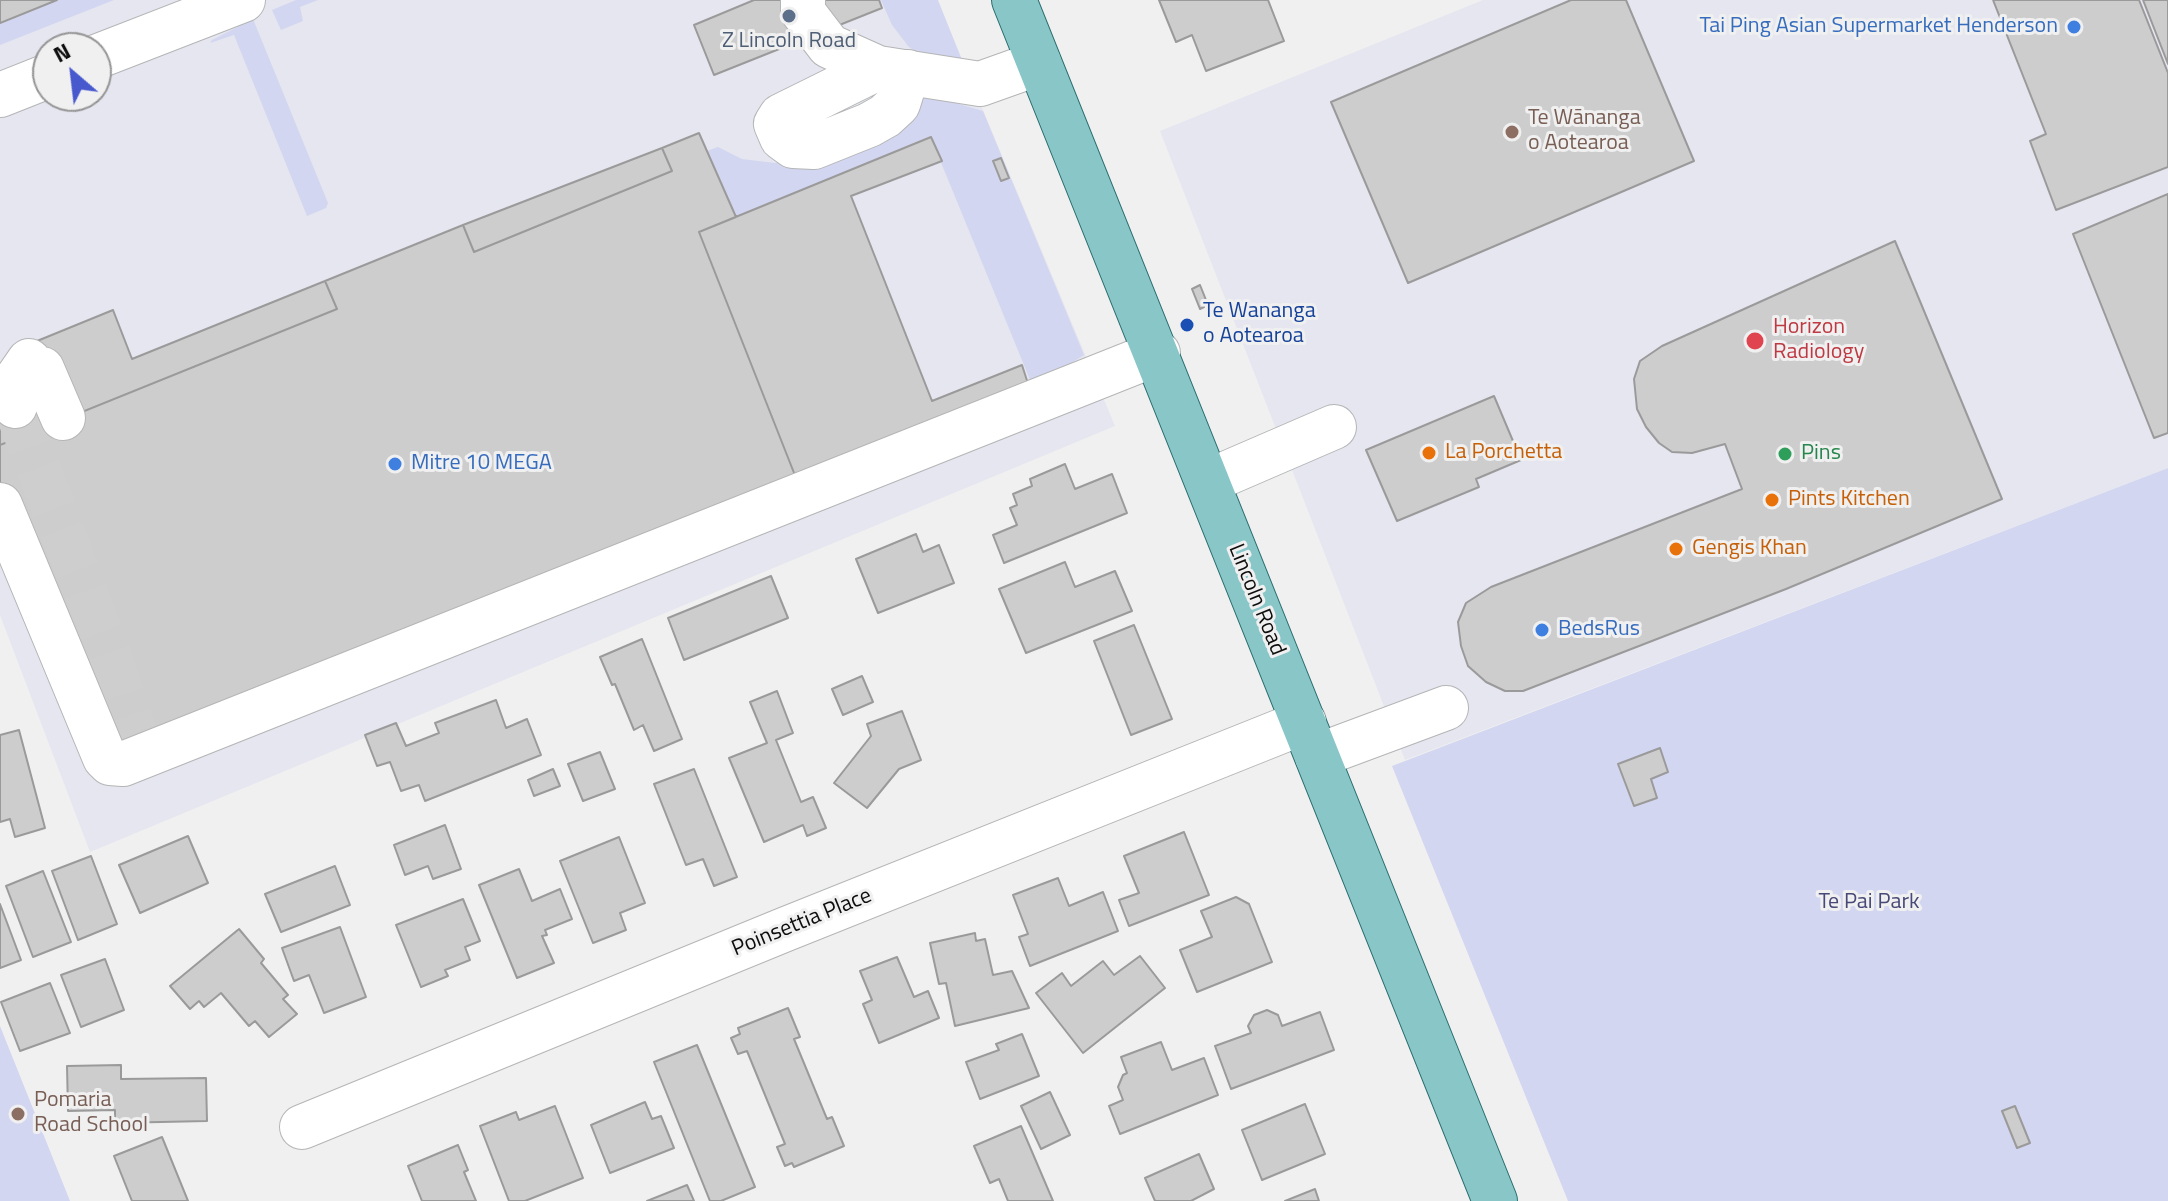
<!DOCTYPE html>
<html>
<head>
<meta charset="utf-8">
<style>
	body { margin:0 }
	#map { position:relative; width:2168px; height:1201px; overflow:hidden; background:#f0f0f1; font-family:"Titillium Web",sans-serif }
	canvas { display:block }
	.north { position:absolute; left:32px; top:32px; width:80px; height:80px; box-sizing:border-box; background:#f0f0f1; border:2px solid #959596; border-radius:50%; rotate:332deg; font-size:22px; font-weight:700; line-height:32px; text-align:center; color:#0d0d0d }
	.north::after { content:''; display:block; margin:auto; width:28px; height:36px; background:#4859ce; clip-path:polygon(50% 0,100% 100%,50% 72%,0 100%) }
</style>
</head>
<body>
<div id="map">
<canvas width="2168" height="1201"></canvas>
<div class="north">N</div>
</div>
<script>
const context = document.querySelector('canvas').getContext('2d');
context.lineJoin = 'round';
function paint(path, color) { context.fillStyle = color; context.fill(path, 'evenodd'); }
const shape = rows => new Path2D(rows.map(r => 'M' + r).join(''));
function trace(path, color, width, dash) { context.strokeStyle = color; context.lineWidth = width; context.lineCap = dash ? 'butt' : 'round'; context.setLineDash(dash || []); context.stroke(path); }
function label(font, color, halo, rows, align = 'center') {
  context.font = font + ' "Titillium Web",sans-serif'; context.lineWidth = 6; context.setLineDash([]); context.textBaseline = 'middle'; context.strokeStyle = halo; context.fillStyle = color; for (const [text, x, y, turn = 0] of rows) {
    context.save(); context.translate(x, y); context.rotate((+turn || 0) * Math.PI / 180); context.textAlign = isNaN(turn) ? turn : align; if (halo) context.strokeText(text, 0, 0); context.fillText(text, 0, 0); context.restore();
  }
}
paint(shape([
	[0,0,937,0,1115,426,90,852,0,615],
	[48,48,96,48,96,96,48,96],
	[1483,0,2168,0,2168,468,1405,760,1160,131]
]), '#e5e6ef');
paint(shape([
	[57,0,114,0,0,45,0,23],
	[296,0,318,0,300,7,303,21,281,30,272,10],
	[881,0,938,0,962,60,924,57,909,47,892,25],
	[253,19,328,203,326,208,307,216,234,35,210,43,212,40],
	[913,97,945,100,983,111,1084,355,1033,387,931,138,736,217,707,151,718,147,742,159,775,163,800,158],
	[2168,468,2168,1201,1568,1201,1392,766],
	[0,1026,70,1201,0,1201]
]), '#d3d6f0');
const building = shape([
	[0,0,57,0,0,23,0,0],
	[754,0,879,0,882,8,714,75,694,25,754,0],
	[1159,0,1268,0,1284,41,1206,71,1192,35,1176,42,1159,0],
	[1571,0,1626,0,1694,161,1408,283,1331,102,1571,0],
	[1993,0,2139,0,2168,73,2168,167,2056,210,2030,141,2046,134,1993,0],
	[2143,0,2168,0,2168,64,2143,0],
	[699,133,736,217,699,232,798,483,109,760,0,484,0,445,337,309,325,281,463,225,474,252,672,171,662,148,699,133],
	[931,137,942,161,851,196,932,401,1022,365,1030,390,798,483,699,232,931,137],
	[662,148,672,171,474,252,463,225,662,148],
	[1001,158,1009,178,1001,181,993,161,1001,158],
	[2168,194,2168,433,2154,438,2073,234,2168,194],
	[1895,241,2002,499,1786,589,1523,691,1505,691,1486,682,1468,666,1461,646,1458,622,1466,603,1491,587,1742,489,1725,444,1692,453,1672,452,1659,443,1646,427,1637,409,1634,379,1640,361,1662,346,1895,241],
	[325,281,337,309,0,445,0,413,15,350,113,310,132,359,325,281],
	[1200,285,1208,305,1200,309,1192,289,1200,285],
	[1494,396,1521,460,1476,479,1479,487,1397,521,1366,450,1494,396],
	[1065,464,1075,489,1112,474,1127,513,1004,563,993,535,1017,525,1010,508,1017,505,1013,494,1032,486,1030,479,1065,464],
	[916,534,923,552,939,545,954,583,878,613,856,559,916,534],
	[1065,562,1075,587,1115,571,1132,611,1026,653,999,589,1065,562],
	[771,576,788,618,684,660,668,618,771,576],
	[1134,625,1172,719,1131,735,1094,641,1134,625],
	[642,639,682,739,654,751,643,725,634,730,615,684,612,685,600,657,642,639],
	[862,676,873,702,843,715,832,689,862,676],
	[777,691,793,733,776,740,801,802,813,797,826,828,807,836,803,825,764,842,729,758,767,743,750,702,777,691],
	[496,700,506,728,527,719,541,755,425,801,419,785,401,791,390,762,377,766,365,735,396,723,406,746,439,733,435,723,496,700],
	[902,711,921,760,899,769,867,808,834,783,871,736,867,724,902,711],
	[19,730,45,828,15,837,10,819,0,822,0,735,19,730],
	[1660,748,1668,772,1651,779,1657,798,1634,806,1618,764,1660,748],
	[600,752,615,789,583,801,568,764,600,752],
	[553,769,560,786,534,796,528,780,553,769],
	[694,769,737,877,714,886,703,859,686,865,654,784,694,769],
	[445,825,461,869,433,879,428,866,405,875,394,845,445,825],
	[1184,832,1209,895,1129,926,1119,900,1139,893,1124,856,1184,832],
	[188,836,208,883,140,913,119,865,188,836],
	[619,837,645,903,620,913,626,930,593,943,560,861,619,837],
	[91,856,117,924,78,940,52,871,91,856],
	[335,866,350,905,281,932,265,894,335,866],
	[519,869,532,901,560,889,572,919,545,930,547,935,542,936,554,963,517,978,479,885,519,869],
	[43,871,71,942,33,957,6,886,43,871],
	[1058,878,1069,906,1103,892,1118,931,1030,966,1019,937,1028,934,1013,895,1058,878],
	[1236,897,1249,904,1272,962,1197,992,1180,950,1212,937,1201,911,1236,897],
	[463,899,480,941,465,947,470,960,445,970,448,976,421,987,396,925,463,899],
	[0,904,21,960,0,968,0,904],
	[340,927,366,997,324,1013,309,975,294,981,282,948,340,927],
	[239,929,264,959,261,963,288,995,283,999,297,1014,269,1037,255,1021,249,1026,221,993,204,1007,199,1001,190,1009,170,986,239,929],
	[975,933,976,941,985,939,993,975,1012,971,1029,1008,955,1026,946,983,939,984,930,943,975,933],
	[1140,956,1165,988,1083,1053,1036,993,1062,973,1071,986,1103,961,1114,975,1140,956],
	[897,957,914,997,928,991,939,1018,879,1043,863,1004,872,1000,860,971,897,957],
	[105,959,124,1010,81,1027,61,975,105,959],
	[50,983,70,1033,20,1051,1,1002,50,983],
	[788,1008,800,1037,794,1039,827,1119,832,1117,844,1146,794,1167,792,1163,785,1166,777,1147,785,1144,747,1051,738,1054,731,1038,740,1034,738,1028,788,1008],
	[1267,1010,1278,1015,1282,1026,1320,1012,1334,1050,1231,1089,1215,1046,1251,1033,1248,1026,1254,1015,1267,1010],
	[1022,1034,1039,1076,980,1099,966,1062,999,1050,996,1044,1022,1034],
	[1161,1042,1172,1070,1204,1058,1218,1095,1120,1134,1109,1106,1123,1100,1118,1087,1123,1075,1127,1073,1121,1057,1161,1042],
	[697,1045,755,1187,721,1201,710,1201,654,1062,697,1045],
	[121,1065,121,1079,206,1078,207,1121,115,1123,115,1110,68,1111,67,1066,121,1065],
	[1050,1092,1070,1135,1041,1149,1021,1106,1050,1092],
	[645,1102,652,1119,661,1116,674,1148,610,1173,591,1125,645,1102],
	[1305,1104,1325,1154,1262,1180,1242,1130,1305,1104],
	[555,1106,583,1178,525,1201,509,1201,480,1126,516,1112,519,1120,555,1106],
	[2015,1106,2030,1143,2017,1148,2002,1111,2015,1106],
	[1021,1126,1053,1201,1008,1201,999,1179,990,1183,974,1146,1021,1126],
	[162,1137,188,1201,132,1201,114,1156,162,1137],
	[458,1145,468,1170,464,1172,476,1201,422,1201,408,1166,458,1145],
	[1199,1154,1214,1189,1191,1201,1155,1201,1145,1178,1199,1154],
	[687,1185,694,1201,647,1201,687,1185],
	[1315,1189,1319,1201,1285,1201,1315,1189]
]);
paint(building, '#cecdce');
trace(building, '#9b9a9b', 2);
trace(shape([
	[15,406,109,655,140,748]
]), '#cececf', 44, [44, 22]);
const minor = shape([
	[803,0,803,12,829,46,878,68,980,84,1039,63],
	[96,57,243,0],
	[878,68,781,116,776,124,782,138,793,146,814,147,869,125,885,116,898,104,908,72],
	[0,95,48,76],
	[42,369,63,418],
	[15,406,12,395,13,384,29,361],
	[1209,481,1334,427],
	[0,505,105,758,110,763,123,764,1158,353],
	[1317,756,1446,708],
	[302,1127,786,929,1304,722]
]);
const major = shape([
	[1014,0,1495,1201]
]);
trace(minor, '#b4b5b6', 46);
trace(major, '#2a6d6e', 46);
trace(minor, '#fff', 44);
trace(major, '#89c6c8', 44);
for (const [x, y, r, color] of [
	[789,16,8,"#5c6f8a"],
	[2074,27,8,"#3f7fe0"],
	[1512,132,8,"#8d6e63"],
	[1187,325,8,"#1a4fb4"],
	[1755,341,10,"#e0444e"],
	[1429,453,8,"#e8710a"],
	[1785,454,8,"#2e9e5b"],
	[395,464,8,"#3f7fe0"],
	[1772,500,8,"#e8710a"],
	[1676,549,8,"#e8710a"],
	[1542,630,8,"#3f7fe0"],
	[18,1114,8,"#8d6e63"]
]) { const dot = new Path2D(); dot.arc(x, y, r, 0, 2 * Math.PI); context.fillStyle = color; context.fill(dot); trace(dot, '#f0f0f1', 3); }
label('22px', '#366cbe', '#f0f0f1', [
	["Tai Ping Asian Supermarket Henderson",2058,27,"right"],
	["Mitre 10 MEGA",411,464],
	["BedsRus",1558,630]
], 'left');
label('22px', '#4e5e75', '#f0f0f1', [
	["Z Lincoln Road",789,42]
]);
label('22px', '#785e54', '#f0f0f1', [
	["Te Wānanga",1528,119],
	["o Aotearoa",1528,144],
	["Pomaria",34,1101],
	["Road School",34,1126]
], 'left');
label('22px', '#164399', '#f0f0f1', [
	["Te Wananga",1203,312],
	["o Aotearoa",1203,337]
], 'left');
label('22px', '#be3a42', '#f0f0f1', [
	["Horizon",1773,328],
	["Radiology",1773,353]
], 'left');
label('22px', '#c56008', '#f0f0f1', [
	["La Porchetta",1445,453],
	["Pints Kitchen",1788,500],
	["Gengis Khan",1692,549]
], 'left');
label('22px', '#27864d', '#f0f0f1', [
	["Pins",1801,454]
], 'left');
label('22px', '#0d0d0d', '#f0f0f1', [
	["Lincoln Road",1256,600,68],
	["Poinsettia Place",802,923,-22]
]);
label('22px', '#474978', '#f0f0f1', [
	["Te Pai Park",1869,903]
]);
</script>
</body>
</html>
